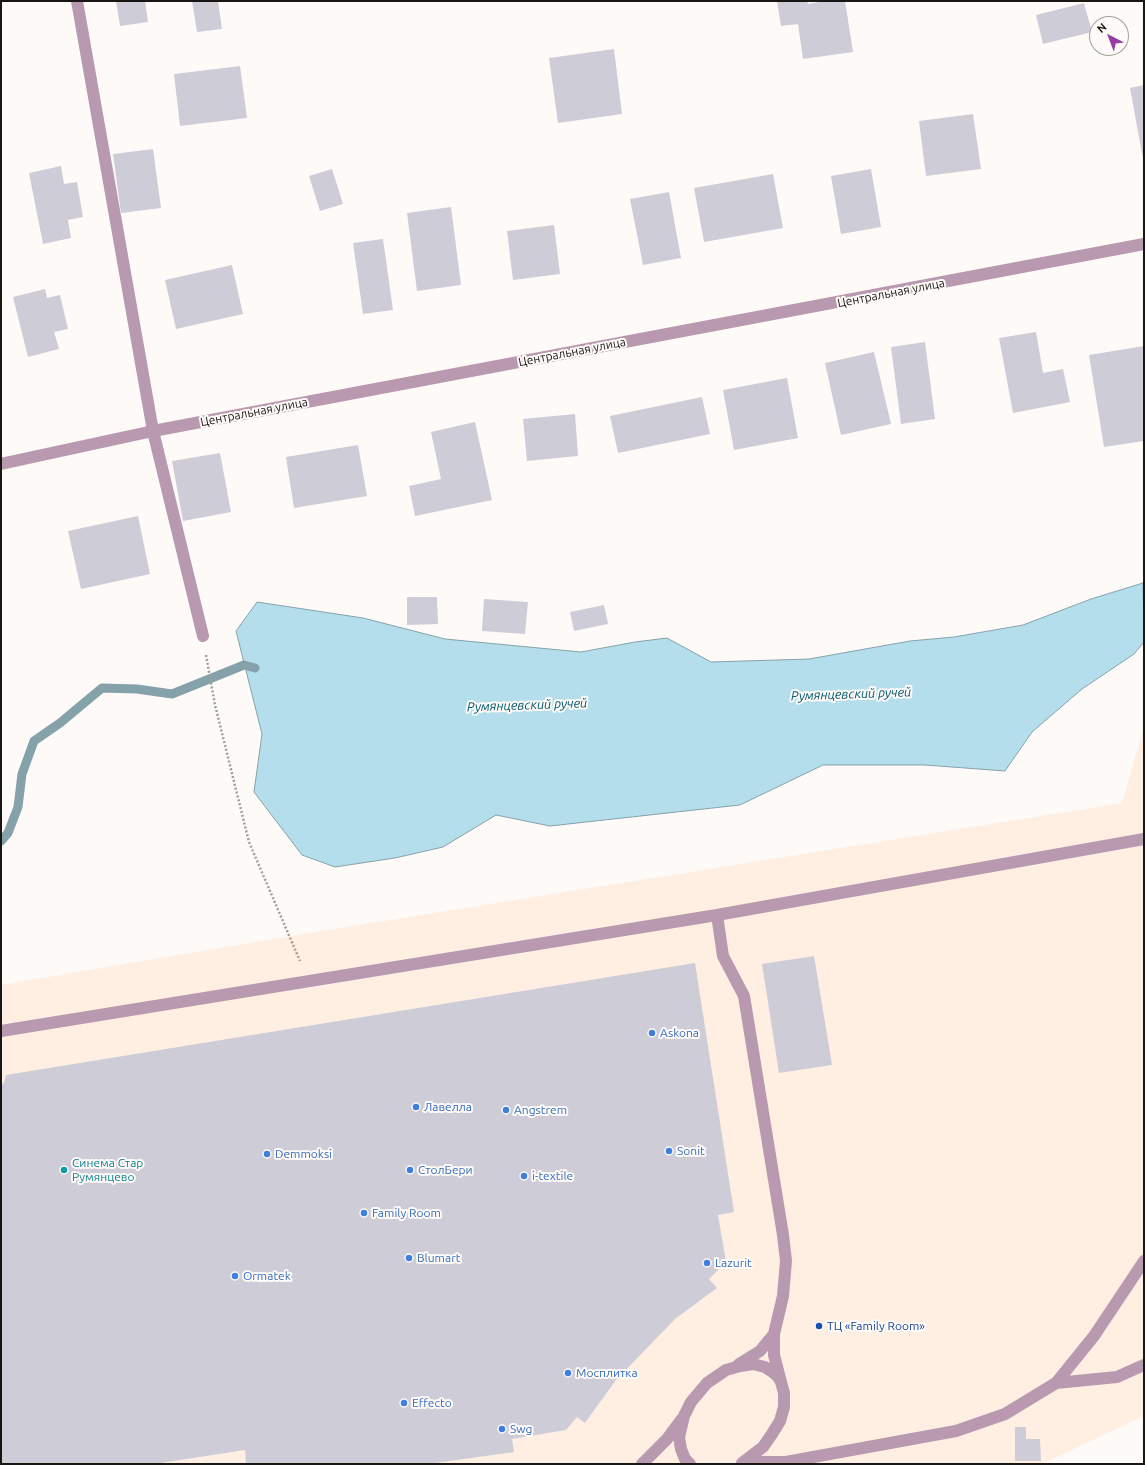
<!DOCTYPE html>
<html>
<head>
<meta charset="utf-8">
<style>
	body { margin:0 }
	#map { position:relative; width:1145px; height:1465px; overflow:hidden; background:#fefaf7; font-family:Ubuntu,sans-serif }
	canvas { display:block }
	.frame { position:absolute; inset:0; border:2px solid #181513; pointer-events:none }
	.north { position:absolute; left:1089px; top:16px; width:40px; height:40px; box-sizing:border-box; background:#fefaf7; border:1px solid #a29e9c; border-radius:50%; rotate:318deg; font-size:11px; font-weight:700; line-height:16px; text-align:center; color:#181513 }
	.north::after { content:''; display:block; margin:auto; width:14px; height:18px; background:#973ba5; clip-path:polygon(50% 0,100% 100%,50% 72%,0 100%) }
</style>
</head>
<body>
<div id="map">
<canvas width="1145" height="1465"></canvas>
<div class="frame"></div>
<div class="north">N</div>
</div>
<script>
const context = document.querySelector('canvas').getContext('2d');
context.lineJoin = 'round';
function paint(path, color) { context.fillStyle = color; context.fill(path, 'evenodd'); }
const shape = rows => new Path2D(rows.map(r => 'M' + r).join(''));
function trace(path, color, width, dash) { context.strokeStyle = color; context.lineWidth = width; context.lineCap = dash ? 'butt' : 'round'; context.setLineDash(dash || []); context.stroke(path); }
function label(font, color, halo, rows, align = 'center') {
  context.font = font + ' Ubuntu,sans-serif'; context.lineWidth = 4; context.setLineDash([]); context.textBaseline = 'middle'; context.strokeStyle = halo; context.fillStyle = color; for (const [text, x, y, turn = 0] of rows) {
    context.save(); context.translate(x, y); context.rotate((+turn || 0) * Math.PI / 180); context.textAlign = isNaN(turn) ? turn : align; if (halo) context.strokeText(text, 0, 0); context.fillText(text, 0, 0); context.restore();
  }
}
paint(shape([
	[1144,726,1144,1416,1046,1462,1038,1464,1,1464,1,985,303,934,1122,803]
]), '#feefe2');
const water = shape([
	[1143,583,1144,642,1134,654,1082,689,1032,732,1005,771,925,765,823,765,740,805,550,826,496,815,443,847,395,858,335,867,302,855,254,792,262,734,236,631,257,602,363,618,445,639,581,652,635,642,667,638,711,662,809,659,910,641,954,637,1023,625,1091,599,1143,583]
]);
paint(water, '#b4deeb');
trace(water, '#85a2aa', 1);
trace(shape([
	[1,841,8,833,18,807,22,774,34,741,60,723,102,688,137,689,172,694,244,665,255,668]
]), '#85a2aa', 9);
paint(shape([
	[116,1,145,1,148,22,120,26],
	[192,1,218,1,222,29,197,32],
	[777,1,807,1,808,4,825,1,845,1,853,52,803,59,798,24,781,26],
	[1084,3,1092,32,1043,44,1036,15],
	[614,49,622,114,558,123,549,58],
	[240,66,247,118,180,126,174,74],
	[1144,85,1144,159,1143,159,1130,88],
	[973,114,981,169,926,176,919,121],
	[153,149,161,208,121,213,113,154],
	[61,166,64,184,77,182,83,217,68,220,71,238,43,244,29,173],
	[332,169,343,204,320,211,309,176],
	[871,169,881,227,841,234,831,176],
	[773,174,783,228,704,242,694,188],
	[669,192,681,258,643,265,630,199],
	[451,207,461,285,417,291,407,213],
	[554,225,560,274,513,280,507,231],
	[383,239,393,310,363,314,353,243],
	[232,265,243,314,176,329,165,280],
	[45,289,47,298,60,295,68,329,54,332,59,349,28,357,13,297],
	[1036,332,1043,373,1063,369,1070,402,1013,413,999,338],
	[925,342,935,419,901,424,891,347],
	[1144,346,1144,441,1104,447,1089,355],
	[874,352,891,424,841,435,825,363],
	[787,378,798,438,734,450,723,390],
	[702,397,710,434,618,453,610,416],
	[575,414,578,456,527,461,523,419],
	[475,422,492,500,415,516,409,486,441,479,431,432],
	[358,445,367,496,294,508,286,457],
	[220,453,231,512,183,521,172,461],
	[138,516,150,574,81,589,68,531],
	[407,597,437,597,438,624,407,625],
	[484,599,528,602,525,634,482,631],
	[604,605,608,624,574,631,570,612],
	[814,956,832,1065,779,1073,762,964],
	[695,963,734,1212,718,1215,726,1262,709,1279,717,1288,675,1319,647,1348,616,1380,585,1423,577,1417,566,1430,512,1439,514,1452,428,1464,246,1464,245,1450,154,1464,1,1464,1,1084,4,1083,6,1075],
	[1015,1427,1026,1427,1026,1439,1040,1439,1041,1461,1015,1461]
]), '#cecdd7');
trace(shape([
	[206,655,215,705,249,842,300,961]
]), '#a29e9b', 2.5, [2, 2]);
trace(shape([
	[717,915,1144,839],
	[1,1031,717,915,723,956,744,996,783,1235,786,1261,783,1296,774,1334,774,1355,781,1382],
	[739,1364,760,1351,774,1334],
	[1056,1383,1117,1377,1144,1365],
	[744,1462,786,1462,956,1431,1005,1414,1056,1383,1094,1336,1144,1261],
	[642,1464,667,1439,681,1420],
	[690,1464,685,1459,681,1449,679,1437,684,1416,691,1402,707,1383,726,1370,740,1366,753,1364,765,1367,774,1373,778,1377,781,1382,784,1393,784,1407,780,1421,772,1434,763,1447,742,1463]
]), '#b999af', 12);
trace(shape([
	[77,1,153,431,203,636],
	[1,464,153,431,1144,244]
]), '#b999af', 12);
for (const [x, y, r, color] of [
	[652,1033,4,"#3f7fe0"],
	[416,1107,4,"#3f7fe0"],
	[506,1110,4,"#3f7fe0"],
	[669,1151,4,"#3f7fe0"],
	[267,1154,4,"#3f7fe0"],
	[64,1170,4,"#0f9aa8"],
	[410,1170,4,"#3f7fe0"],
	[524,1176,4,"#3f7fe0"],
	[364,1213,4,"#3f7fe0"],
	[409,1258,4,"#3f7fe0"],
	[707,1263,4,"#3f7fe0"],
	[235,1276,4,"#3f7fe0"],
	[819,1326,4,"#1a4fb4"],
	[568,1373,4,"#3f7fe0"],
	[404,1403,4,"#3f7fe0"],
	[502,1429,4,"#3f7fe0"]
]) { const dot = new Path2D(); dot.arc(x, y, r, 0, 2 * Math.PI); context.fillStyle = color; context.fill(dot); trace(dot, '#fefaf7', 1.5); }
label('12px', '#181513', '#fefaf7', [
	["Центральная улица",891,293,-11],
	["Центральная улица",572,352,-11],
	["Центральная улица",254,412,-11]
]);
label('12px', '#366cbe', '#fefaf7', [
	["Askona",660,1033],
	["Лавелла",424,1107],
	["Angstrem",514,1110],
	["Sonit",677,1151],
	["Demmoksi",275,1154],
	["СтолБери",418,1170],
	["i-textile",532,1176],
	["Family Room",372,1213],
	["Blumart",417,1258],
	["Lazurit",715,1263],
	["Ormatek",243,1276],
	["Мосплитка",576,1373],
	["Effecto",412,1403],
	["Swg",510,1429]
], 'left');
label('12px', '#0d838f', '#fefaf7', [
	["Синема Стар",72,1163],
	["Румянцево",72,1177]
], 'left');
label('12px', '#164399', '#fefaf7', [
	["ТЦ «Family Room»",827,1326]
], 'left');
label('italic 13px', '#00586b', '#fefaf7', [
	["Румянцевский ручей",851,694,-2],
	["Румянцевский ручей",527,705,-2]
]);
</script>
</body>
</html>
